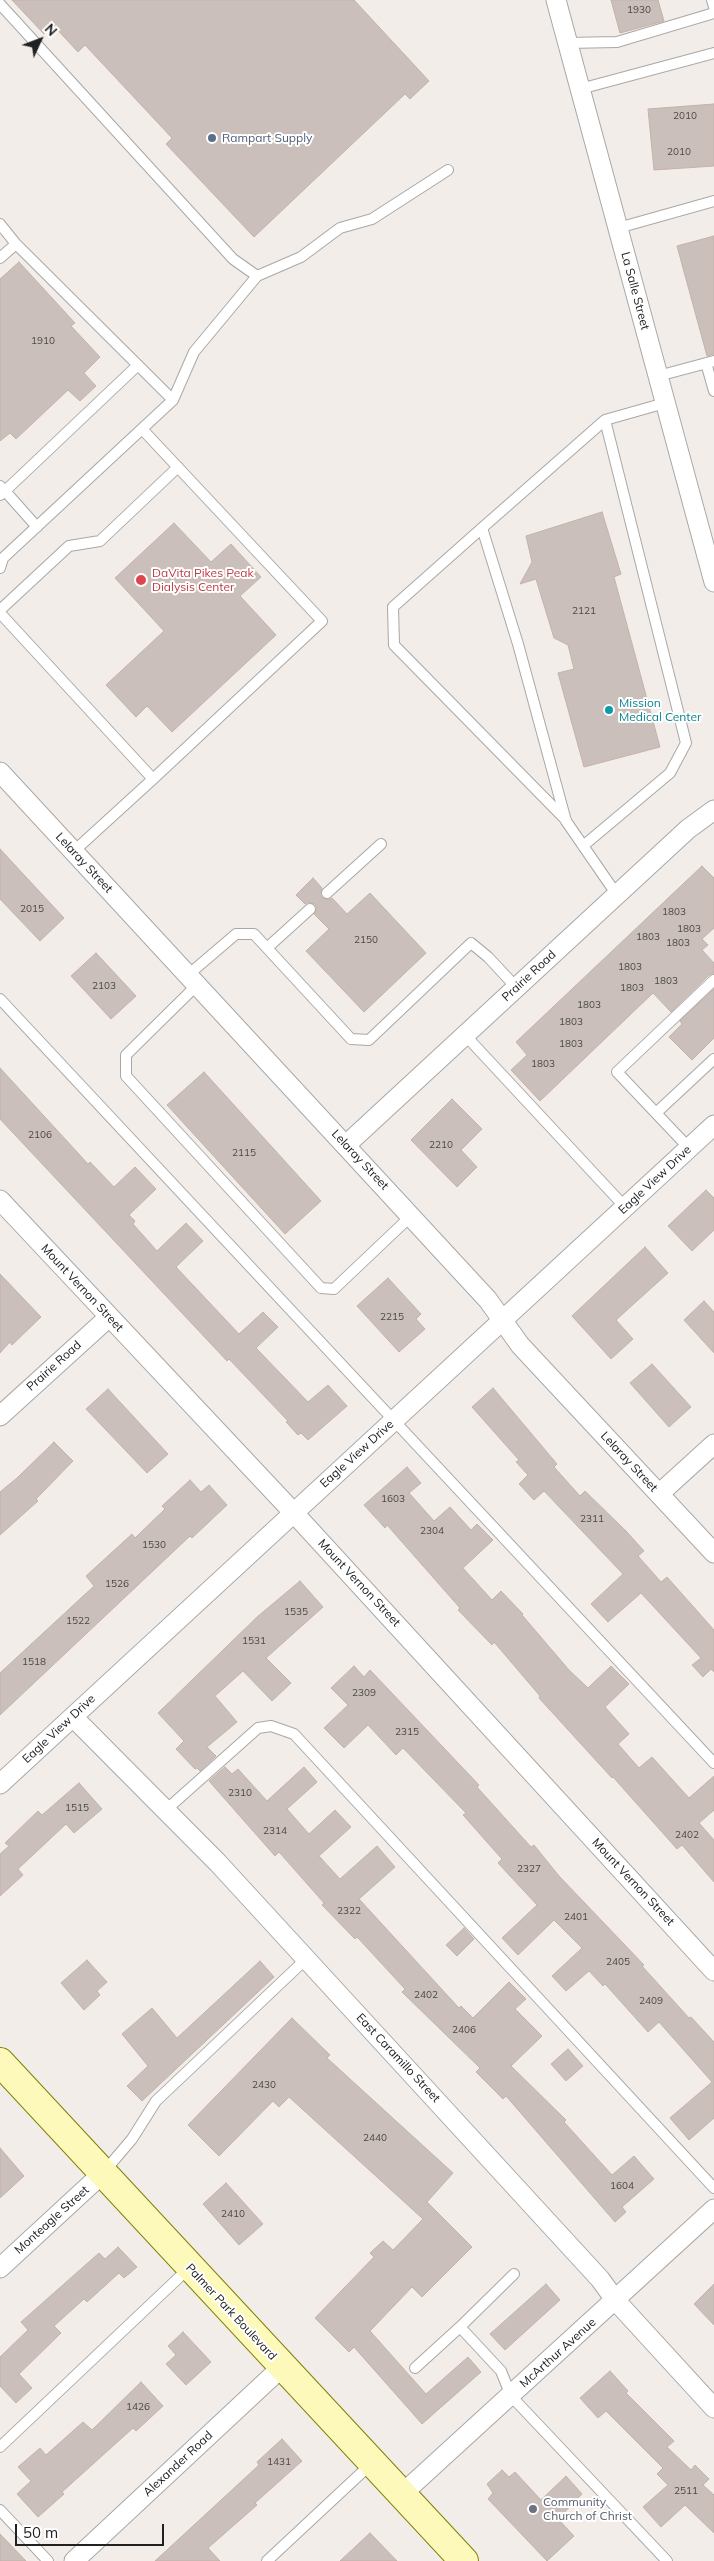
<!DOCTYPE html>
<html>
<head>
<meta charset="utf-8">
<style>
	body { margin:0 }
	#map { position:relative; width:714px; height:2561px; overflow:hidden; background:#f2ede8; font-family:Mulish,sans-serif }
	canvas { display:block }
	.north { position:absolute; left:15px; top:15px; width:50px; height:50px; -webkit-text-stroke:4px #fff; paint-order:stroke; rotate:47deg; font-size:14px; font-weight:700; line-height:20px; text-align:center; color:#212121 }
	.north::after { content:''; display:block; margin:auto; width:18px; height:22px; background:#212121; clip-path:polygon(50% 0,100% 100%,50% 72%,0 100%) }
	.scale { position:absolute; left:15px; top:2524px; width:149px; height:22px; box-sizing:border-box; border:2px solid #212121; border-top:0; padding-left:6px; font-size:15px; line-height:18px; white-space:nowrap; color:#212121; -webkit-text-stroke:4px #fff; paint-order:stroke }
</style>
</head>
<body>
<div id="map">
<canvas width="714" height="2561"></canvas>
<div class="north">N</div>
<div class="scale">50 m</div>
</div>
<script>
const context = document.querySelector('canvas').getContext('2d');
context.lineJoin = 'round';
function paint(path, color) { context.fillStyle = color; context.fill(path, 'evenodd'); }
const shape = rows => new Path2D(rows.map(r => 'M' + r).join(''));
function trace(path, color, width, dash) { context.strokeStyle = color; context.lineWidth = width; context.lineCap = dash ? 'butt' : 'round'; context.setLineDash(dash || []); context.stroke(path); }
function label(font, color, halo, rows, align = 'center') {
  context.font = font + ' Mulish,sans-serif'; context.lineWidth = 4; context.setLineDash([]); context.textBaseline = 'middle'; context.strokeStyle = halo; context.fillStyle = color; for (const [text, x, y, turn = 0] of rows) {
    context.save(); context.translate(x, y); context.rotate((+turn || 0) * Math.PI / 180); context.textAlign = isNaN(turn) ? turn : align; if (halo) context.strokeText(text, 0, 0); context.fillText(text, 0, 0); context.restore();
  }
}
const building = shape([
	[12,0,354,0,429,81,410,99,405,94,254,237,166,144,172,138,85,45,78,52,53,25,44,34,12,0],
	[611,0,658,0,664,21,620,33,611,0],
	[714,104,714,166,654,170,648,109,714,104],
	[714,236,714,354,707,356,677,246,714,236],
	[19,262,75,323,71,326,100,357,84,373,96,386,80,401,68,390,16,439,10,433,0,441,0,279,19,262],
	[602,512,621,574,614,577,660,747,584,767,558,673,574,669,568,645,554,638,536,579,520,584,532,562,526,536,602,512],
	[174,523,211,562,231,544,261,577,240,596,276,635,172,732,147,706,136,717,106,685,164,631,115,578,174,523],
	[0,849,64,918,40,941,0,899,0,849],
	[702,866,714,878,714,928,702,939,708,945,702,950,714,963,714,973,709,975,671,1012,653,993,540,1101,511,1070,527,1055,516,1042,702,866],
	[313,878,322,888,320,894,322,898,328,900,332,898,347,914,370,893,426,953,364,1012,306,951,329,929,314,914,317,908,315,904,309,902,305,904,296,895,313,878],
	[96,953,136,996,111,1019,71,976,96,953],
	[714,989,714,1038,692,1060,669,1037,682,1024,680,1021,714,989],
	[0,1068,88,1164,90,1162,114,1187,135,1167,156,1189,129,1215,135,1221,133,1224,157,1251,186,1223,203,1241,176,1267,239,1334,263,1312,278,1327,256,1348,308,1402,328,1385,347,1406,308,1440,301,1433,298,1435,286,1422,288,1421,229,1359,227,1361,0,1119,0,1068],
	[204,1072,321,1201,285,1234,167,1105,204,1072],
	[452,1099,482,1129,461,1150,477,1167,457,1187,411,1140,452,1099],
	[706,1190,714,1198,714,1230,692,1251,668,1226,706,1190],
	[645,1247,668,1273,616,1320,633,1339,611,1359,572,1316,645,1247],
	[0,1274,41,1317,12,1345,10,1342,0,1353,0,1274],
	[388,1278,421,1314,416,1319,425,1329,399,1352,357,1306,388,1278],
	[704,1301,714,1312,714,1353,684,1320,704,1301],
	[652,1364,691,1407,669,1427,630,1383,652,1364],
	[493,1388,557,1464,554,1467,580,1496,585,1491,626,1531,644,1551,638,1556,661,1582,667,1577,714,1630,714,1672,711,1669,703,1677,692,1665,701,1658,641,1593,608,1622,591,1604,623,1574,544,1491,534,1500,519,1484,528,1475,516,1462,519,1460,472,1407,493,1388],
	[108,1389,168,1454,147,1473,86,1409,108,1389],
	[54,1442,73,1461,36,1499,38,1501,0,1535,0,1492,17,1478,54,1442],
	[407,1467,421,1483,409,1493,434,1521,450,1507,471,1530,477,1524,493,1540,463,1568,492,1600,501,1591,523,1614,522,1615,569,1670,588,1688,611,1666,629,1684,605,1707,629,1734,618,1744,639,1768,652,1757,689,1798,714,1776,714,1810,699,1823,714,1840,714,1882,682,1845,677,1849,613,1777,612,1778,539,1698,540,1696,494,1642,492,1645,458,1610,460,1608,387,1525,385,1528,364,1505,407,1467],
	[190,1480,201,1492,209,1485,227,1505,192,1538,190,1536,0,1715,0,1673,94,1586,86,1576,132,1534,135,1538,165,1509,162,1506,190,1480],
	[300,1581,323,1607,266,1658,291,1683,272,1701,243,1671,215,1696,237,1722,207,1747,216,1756,200,1771,197,1768,195,1769,176,1749,184,1741,158,1713,257,1617,300,1581],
	[354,1666,364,1677,370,1670,479,1785,477,1787,531,1847,534,1845,559,1876,644,1965,642,1966,689,2018,691,2017,714,2042,714,2118,689,2140,670,2118,712,2082,659,2022,648,2032,605,1984,603,1986,589,1971,566,1991,552,1976,582,1948,554,1920,518,1955,502,1938,537,1905,498,1863,502,1859,463,1815,466,1813,403,1748,396,1755,368,1725,344,1748,324,1728,348,1705,331,1688,354,1666],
	[225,1767,232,1774,238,1769,267,1801,304,1767,317,1782,287,1809,309,1834,335,1810,351,1827,319,1856,340,1879,377,1846,395,1867,359,1899,459,2008,461,2006,473,2018,509,1982,526,1999,515,2009,542,2036,511,2066,566,2120,564,2122,612,2175,634,2156,654,2179,622,2207,626,2212,615,2222,506,2096,503,2099,476,2072,480,2068,402,1992,405,1989,357,1937,355,1939,322,1905,324,1903,279,1852,275,1856,209,1781,225,1767],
	[79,1783,102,1809,74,1833,66,1824,18,1869,23,1875,0,1896,0,1854,9,1846,5,1843,38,1811,42,1815,79,1783],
	[464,1928,474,1939,457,1956,446,1945,464,1928],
	[87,1960,107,1982,97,1991,100,1995,84,2010,61,1983,87,1960],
	[260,1961,274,1977,142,2101,127,2086,148,2066,122,2034,152,2008,177,2038,260,1961],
	[292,2018,330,2055,327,2058,453,2173,427,2202,472,2247,422,2297,412,2287,370,2331,426,2394,468,2357,481,2372,422,2424,354,2347,349,2352,315,2318,374,2257,370,2253,383,2241,393,2250,423,2219,289,2097,279,2107,273,2101,219,2156,188,2125,292,2018],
	[568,2049,583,2066,566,2081,551,2064,568,2049],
	[0,2148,24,2176,0,2198,0,2148],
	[226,2183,263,2224,239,2245,203,2204,226,2183],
	[118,2247,137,2267,124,2278,119,2273,87,2302,84,2299,54,2326,61,2333,19,2374,32,2388,16,2403,0,2386,0,2357,28,2330,21,2322,99,2253,105,2259,118,2247],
	[546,2284,560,2300,505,2350,490,2334,546,2284],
	[714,2284,714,2325,694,2304,714,2284],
	[183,2332,211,2362,186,2385,166,2364,176,2355,168,2346,183,2332],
	[610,2371,628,2391,626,2393,674,2441,667,2447,691,2470,695,2465,709,2479,703,2485,714,2495,714,2533,685,2505,661,2527,643,2507,668,2485,657,2474,663,2468,606,2411,598,2418,580,2398,610,2371],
	[141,2382,163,2406,136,2431,133,2428,62,2492,64,2494,38,2517,17,2494,31,2481,18,2467,40,2448,46,2455,83,2422,92,2430,141,2382],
	[282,2439,302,2461,255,2503,257,2505,208,2548,220,2561,155,2561,259,2465,257,2462,282,2439],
	[502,2470,509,2477,515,2472,541,2500,566,2476,582,2494,558,2519,574,2536,547,2561,488,2499,493,2493,487,2484,502,2470],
	[370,2533,397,2561,340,2561,370,2533],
	[0,2534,26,2561,0,2561,0,2534]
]);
paint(building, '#cabfba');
trace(building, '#c4b2a9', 1);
const lane = shape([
	[712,0,714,7],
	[0,4,233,259,257,276,301,257,340,228,372,219,448,170],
	[567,43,617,42,714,13],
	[580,89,714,53],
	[0,224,16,244,0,258],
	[618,228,714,201],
	[16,244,173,400],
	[706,363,714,391],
	[658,376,714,361],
	[142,429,322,621,153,779],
	[0,486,5,491,138,365],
	[0,495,5,491,37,527],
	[482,528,393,607,394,645,566,820],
	[0,568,3,558,173,400,194,352,257,276],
	[0,610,69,546,100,541,178,467],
	[0,613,153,779,73,852],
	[583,846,670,773,686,743,605,420],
	[327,893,381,844],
	[617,895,566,821,518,644,482,528,605,420,665,403],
	[267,948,310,909],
	[188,975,236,934,254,934,351,1039,369,1040,471,943,488,957,516,987],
	[197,985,126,1055,126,1076,321,1288,334,1289,411,1216],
	[0,999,714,1763],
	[465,1035,625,1207],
	[656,1113,714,1059],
	[689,1148,617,1072,714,980],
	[167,1809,258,1728,271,1726,294,1734,714,2188],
	[104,2172,132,2139,156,2101,306,1959],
	[514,2274,460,2327,501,2371,511,2396,667,2561],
	[415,2368,460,2327],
	[0,2447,189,2268],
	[0,2510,48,2561],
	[267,2561,372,2463]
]);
const street = shape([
	[556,0,714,582],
	[0,772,488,1300,520,1345,714,1553],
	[346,1145,688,829,714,810],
	[0,1200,293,1512,714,1971],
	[0,1416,109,1317],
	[659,1494,714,1444],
	[73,1717,218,1863,600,2279,616,2301,714,2408],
	[0,1784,714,1125],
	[0,2268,103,2173],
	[401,2495,714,2209],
	[74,2561,282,2367]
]);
const secondary = shape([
	[0,2062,464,2561]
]);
trace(lane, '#a8a8a8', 12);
trace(street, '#a8a8a8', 21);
trace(secondary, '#7f8000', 30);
trace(lane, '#fff', 10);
trace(street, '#fff', 19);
trace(secondary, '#fcf9bb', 28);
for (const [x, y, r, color] of [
	[212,138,5,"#5c6f8a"],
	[141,580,6,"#e0444e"],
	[609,710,5,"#0f9aa8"],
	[533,2509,5,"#6b7280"]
]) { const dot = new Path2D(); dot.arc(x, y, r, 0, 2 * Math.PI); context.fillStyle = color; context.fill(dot); trace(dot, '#fff', 2); }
label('10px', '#4b4847', null, [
	["1930",639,10],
	["2010",685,116],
	["2010",679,152],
	["1910",43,341],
	["2121",584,611],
	["2015",32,909],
	["1803",674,912],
	["1803",689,929],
	["1803",648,937],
	["2150",366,940],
	["1803",678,943],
	["1803",630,967],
	["1803",666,981],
	["2103",104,986],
	["1803",632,988],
	["1803",589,1005],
	["1803",571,1022],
	["1803",571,1044],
	["1803",543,1064],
	["2106",40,1135],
	["2210",441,1145],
	["2115",244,1153],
	["2215",392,1317],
	["1603",393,1499],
	["2311",592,1519],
	["2304",432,1531],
	["1530",154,1545],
	["1526",117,1584],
	["1535",296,1612],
	["1522",78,1621],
	["1531",254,1641],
	["1518",34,1662],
	["2309",364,1693],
	["2315",407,1732],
	["2310",240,1793],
	["1515",77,1808],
	["2314",275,1831],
	["2402",687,1835],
	["2327",529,1869],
	["2322",349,1911],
	["2401",576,1917],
	["2405",618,1962],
	["2402",426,1995],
	["2409",651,2001],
	["2406",464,2030],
	["2430",264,2085],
	["2440",375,2138],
	["1604",622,2186],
	["2410",233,2214],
	["1426",138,2407],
	["1431",279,2462],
	["2511",686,2491]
]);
label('12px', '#4e5e75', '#fff', [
	["Rampart Supply",222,138]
], 'left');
label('12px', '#212121', '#fff', [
	["La Salle Street",635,291,75],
	["Lelaray Street",84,863,47],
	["Prairie Road",529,976,-43],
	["Lelaray Street",360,1160,47],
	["Eagle View Drive",655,1180,-43],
	["Mount Vernon Street",82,1288,47],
	["Prairie Road",54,1366,-42],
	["Eagle View Drive",357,1454,-42],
	["Lelaray Street",629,1462,47],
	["Mount Vernon Street",359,1583,47],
	["Eagle View Drive",59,1729,-43],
	["Mount Vernon Street",633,1882,47],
	["East Caramillo Street",398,2058,47],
	["Monteagle Street",52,2220,-42],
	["Palmer Park Boulevard",231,2312,47],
	["McArthur Avenue",558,2353,-42],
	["Alexander Road",178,2464,-43]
]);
label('12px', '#be3a42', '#fff', [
	["DaVita Pikes Peak",152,573],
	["Dialysis Center",152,587]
], 'left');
label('12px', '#0d838f', '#fff', [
	["Mission",619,703],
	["Medical Center",619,717]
], 'left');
label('12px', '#5b616d', '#fff', [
	["Community",543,2502],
	["Church of Christ",543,2516]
], 'left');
</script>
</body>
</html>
